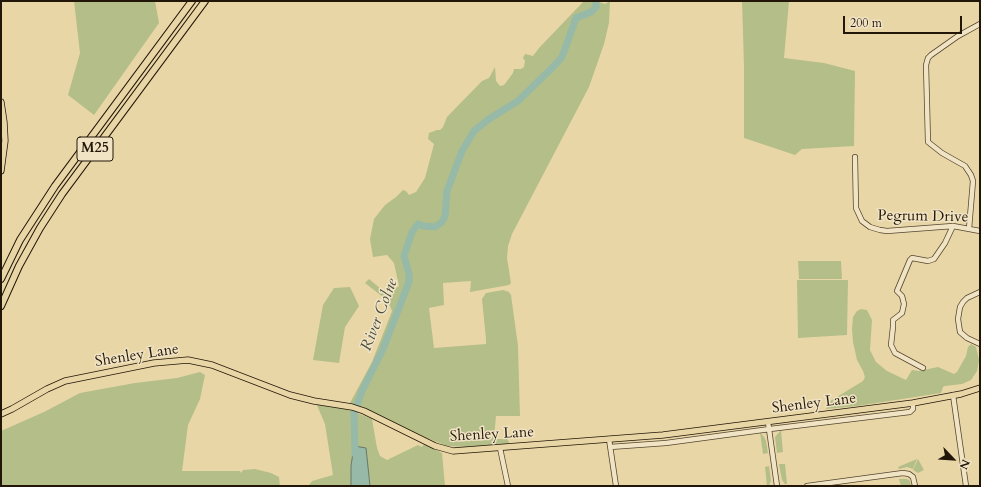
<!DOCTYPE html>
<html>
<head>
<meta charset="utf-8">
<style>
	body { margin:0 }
	#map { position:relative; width:981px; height:487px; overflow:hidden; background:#e9d6a6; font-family:Cardo,serif }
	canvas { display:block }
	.frame { position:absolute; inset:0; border:2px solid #221608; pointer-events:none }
	.north { position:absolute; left:933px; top:439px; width:40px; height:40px; -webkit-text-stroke:3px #f1e4c5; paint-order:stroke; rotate:115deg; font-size:11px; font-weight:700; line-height:16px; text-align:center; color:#221608 }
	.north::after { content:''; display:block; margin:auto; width:14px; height:18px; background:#221608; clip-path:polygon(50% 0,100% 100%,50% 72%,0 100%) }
	.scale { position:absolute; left:843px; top:16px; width:119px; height:18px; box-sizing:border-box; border:2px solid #221608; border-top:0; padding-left:5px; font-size:12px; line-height:14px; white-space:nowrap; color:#221608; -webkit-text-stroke:3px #f1e4c5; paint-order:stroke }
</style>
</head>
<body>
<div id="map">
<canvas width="981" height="487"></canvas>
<div class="frame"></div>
<div class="north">N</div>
<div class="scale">200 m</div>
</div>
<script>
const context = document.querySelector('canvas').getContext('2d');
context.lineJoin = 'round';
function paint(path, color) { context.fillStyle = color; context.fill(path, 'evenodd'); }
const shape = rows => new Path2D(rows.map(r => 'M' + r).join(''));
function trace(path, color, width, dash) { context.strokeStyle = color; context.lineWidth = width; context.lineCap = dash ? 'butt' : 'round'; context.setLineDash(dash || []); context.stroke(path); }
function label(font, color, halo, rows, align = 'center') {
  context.font = font + ' Cardo,serif'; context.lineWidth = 3; context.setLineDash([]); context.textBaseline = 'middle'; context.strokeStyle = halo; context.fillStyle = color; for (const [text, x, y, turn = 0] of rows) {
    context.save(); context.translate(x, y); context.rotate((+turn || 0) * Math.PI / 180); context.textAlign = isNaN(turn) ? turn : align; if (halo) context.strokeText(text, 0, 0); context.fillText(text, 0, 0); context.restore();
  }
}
paint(shape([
	[74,1,155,1,159,23,94,115,68,95,80,53],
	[584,1,596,1,605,4,610,1,609,23,604,44,589,87,512,234,508,246,507,258,511,283,509,285,470,292,471,281,443,283,444,305,429,308,434,348,486,344,486,339,482,299,486,293,503,290,509,292,511,295,518,346,520,416,496,416,494,439,507,439,509,442,508,444,468,447,447,446,424,437,373,412,350,403,372,362,392,311,388,301,365,283,369,279,387,294,399,286,394,263,387,255,373,257,370,239,374,219,385,205,396,197,403,190,406,191,409,195,416,192,425,178,434,144,428,139,429,133,437,130,440,130,443,127,447,117,482,81,489,78,495,67,496,81,500,86,504,85,513,73,514,69,521,69,524,67,525,61,523,58,525,54,533,56,539,48],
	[742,1,789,1,784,58,824,63,855,71,854,146,802,149,795,155,744,138,744,66],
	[798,261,841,261,842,279,799,279],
	[797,280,848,280,847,335,798,338],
	[350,287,359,306,345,327,339,363,313,360,323,305,334,288],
	[861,309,867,310,872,320,870,350,876,362,887,371,906,380,912,370,919,371,938,367,954,374,957,372,966,356,968,347,971,344,976,347,979,360,977,371,971,380,962,384,945,386,943,387,941,393,857,406,826,409,827,403,863,381,865,377,863,371,857,360,853,342,852,329,853,317,857,311],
	[200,372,205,375,200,399,188,425,182,471,240,471,241,473,243,470,255,469,271,473,279,477,280,486,1,486,1,431,44,412,80,393,135,383,177,378],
	[316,403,334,405,350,410,372,419,377,448,380,456,387,460,418,445,422,447,424,444,442,453,445,486,370,486,370,478,355,446,351,466,351,486,305,486,309,485,312,481,333,475,325,424],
	[781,430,783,452,777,453,775,437],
	[760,432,764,437,766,441,768,453,763,454],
	[917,459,913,469,907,467,899,469,898,467],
	[918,459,924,470,918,473,913,470],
	[779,464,785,464,787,484,785,484,782,480],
	[769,466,771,481,769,485,767,486,765,467],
	[899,479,907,479,910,481,911,486,901,486]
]), '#b4be88');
const water = shape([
	[354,446,366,448,370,486,351,486,351,466,354,446]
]);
paint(water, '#97b9a8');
trace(water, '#687868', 1);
trace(shape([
	[355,454,354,413,362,391,383,349,409,282,409,274,404,256,412,232,418,224,423,226,435,227,442,222,445,216,447,191,462,151,474,131,489,119,518,101,555,65,562,57,576,18,591,12,596,7,596,1]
]), '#97b9a8', 7);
const minor = shape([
	[855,157,856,208,862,221,870,227,880,230,887,231,953,226,980,231],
	[969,229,973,181,971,175,965,166,942,153,928,142,926,65,928,58,931,55,958,36,980,24],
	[980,292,967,298,963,302,960,307,958,319,960,332,967,338,980,344],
	[923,368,895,353,891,345,893,327,893,320,902,313,904,304,902,296,897,291,910,260,912,258,928,261,934,259,945,243,953,226],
	[953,395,966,486],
	[768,422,777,486],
	[609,439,616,486],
	[610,447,666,443,770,429,910,412,913,409,913,403],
	[500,448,508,486],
	[807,486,903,473,909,474,913,477,915,486]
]);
const major = shape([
	[1,102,4,122,5,141,1,171],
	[1,414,12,409,47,389,65,381,154,363,188,360,212,365,290,395,314,401,352,407,364,411,435,446,453,451,663,435,913,403,961,394,980,388]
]);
const highway = shape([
	[1,279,20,240,55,186,192,1],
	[1,306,19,266,40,228,62,194,205,1]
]);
trace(minor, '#544630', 6);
trace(major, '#221608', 7);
trace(highway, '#221608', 8);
trace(minor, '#f1e4c5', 4.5);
trace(major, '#e9d6a6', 5.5);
trace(highway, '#e9d6a6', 6);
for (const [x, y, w] of [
	[95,149,36]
]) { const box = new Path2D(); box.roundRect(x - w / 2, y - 12, w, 24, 3); context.fillStyle = '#f1e4c5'; context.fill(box); trace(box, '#221608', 1); }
label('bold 14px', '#221608', null, [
	["M25",95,149]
]);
label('15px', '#221608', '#f1e4c5', [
	["Pegrum Drive",923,217,1],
	["Shenley Lane",137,356,-9],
	["Shenley Lane",814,404,-7],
	["Shenley Lane",492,435,-3]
]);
label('italic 16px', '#4b4f40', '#f1e4c5', [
	["River Colne",380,315,-69]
]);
</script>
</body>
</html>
